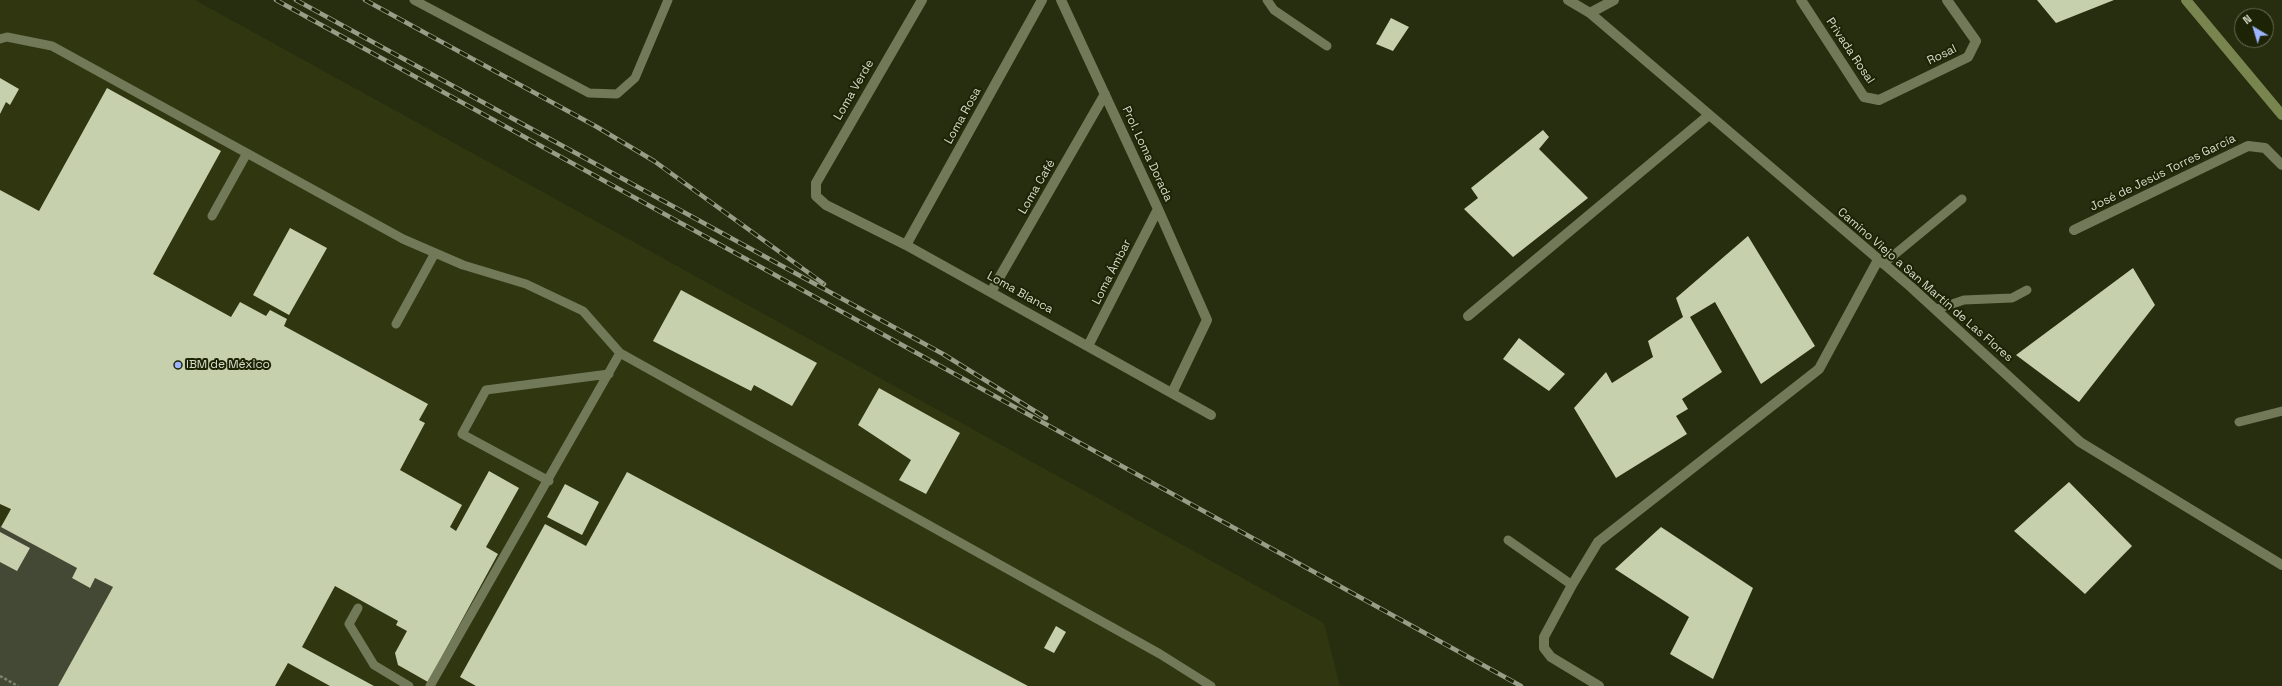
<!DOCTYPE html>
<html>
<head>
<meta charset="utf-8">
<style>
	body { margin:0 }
	#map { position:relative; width:2282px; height:686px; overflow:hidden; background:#272d0f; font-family:"Space Grotesk",sans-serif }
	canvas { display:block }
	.north { position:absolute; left:2234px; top:8px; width:40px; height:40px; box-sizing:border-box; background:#1d2305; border:1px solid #676d54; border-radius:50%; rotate:322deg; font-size:11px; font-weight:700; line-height:16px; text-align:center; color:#d7dcca }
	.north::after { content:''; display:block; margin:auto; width:14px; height:18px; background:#9bb4fd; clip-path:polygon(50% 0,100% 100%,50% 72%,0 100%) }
</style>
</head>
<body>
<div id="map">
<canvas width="2282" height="686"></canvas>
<div class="north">N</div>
</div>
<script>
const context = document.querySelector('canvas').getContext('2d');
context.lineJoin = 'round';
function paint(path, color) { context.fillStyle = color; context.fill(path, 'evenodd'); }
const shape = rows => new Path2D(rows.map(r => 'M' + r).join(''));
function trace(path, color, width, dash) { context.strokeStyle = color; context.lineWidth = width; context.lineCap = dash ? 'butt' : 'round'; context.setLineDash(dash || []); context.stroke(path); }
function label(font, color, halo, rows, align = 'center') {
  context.font = font + ' "Space Grotesk",sans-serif'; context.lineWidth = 4; context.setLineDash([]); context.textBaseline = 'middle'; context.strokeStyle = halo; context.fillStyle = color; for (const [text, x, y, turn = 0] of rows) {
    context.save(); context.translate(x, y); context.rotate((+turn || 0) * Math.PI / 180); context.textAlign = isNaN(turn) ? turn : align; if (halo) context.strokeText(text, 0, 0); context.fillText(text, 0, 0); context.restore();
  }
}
paint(shape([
	[0,0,195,0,1324,623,1340,686,0,686]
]), '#2f3610');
paint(shape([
	[0,526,77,568,72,578,89,588,95,578,113,587,58,686,0,686]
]), '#444935');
paint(shape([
	[2037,0,2114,0,2056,23],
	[1391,18,1409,27,1393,51,1376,44],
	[0,78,19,89,10,105,6,102,0,114],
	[107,88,221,151,153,274,231,317,240,302,266,316,270,310,287,319,284,326,428,404,419,420,425,423,400,470,462,505,450,527,456,531,489,471,519,488,486,547,498,554,428,682,398,665,395,653,407,631,396,625,398,621,335,586,302,647,374,686,330,686,288,663,275,686,58,686,113,587,95,578,90,588,72,578,77,568,1,527,11,509,0,504,0,190,39,211],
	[1543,130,1549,137,1539,149,1588,198,1513,257,1464,209,1478,198,1471,188],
	[290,228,327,248,289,315,253,295],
	[1748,236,1815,346,1761,384,1715,302,1690,317,1722,372,1682,399,1688,409,1676,416,1687,434,1616,478,1574,408,1606,372,1612,383,1653,357,1648,341,1683,317,1676,298],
	[2133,268,2155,305,2079,402,2016,355],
	[681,290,817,363,792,406,754,385,751,391,653,341],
	[1519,338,1565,374,1549,391,1503,359],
	[879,388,960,433,926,494,899,480,911,460,858,425],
	[627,472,1028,686,476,686,460,677,545,524,586,546],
	[2069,482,2132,546,2085,594,2014,531],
	[565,484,599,502,582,535,547,517],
	[1661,527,1753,588,1713,679,1670,654,1689,617,1615,569],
	[0,532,30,548,17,571,0,562],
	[1056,626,1066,632,1054,653,1044,648]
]), '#c7d0ad');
trace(shape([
	[0,676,18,686]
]), '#7f846c', 2.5, [3, 2]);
trace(shape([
	[414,0,589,93,617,94,635,78,668,0],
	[1267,0,1274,10,1327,46],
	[0,39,7,37,52,46,403,239,463,265,526,284,583,311,620,353,1160,654,1211,686],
	[212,216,247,153],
	[1883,264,1962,199],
	[1937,309,1964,300,2012,298,2027,290],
	[396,324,435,253],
	[2239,422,2282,411],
	[549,481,462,434,486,390,609,374],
	[1508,540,1572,585],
	[358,608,349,624,374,665,409,686],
	[430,686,620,353]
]), '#717959', 9);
trace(shape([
	[922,0,816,183,816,196,826,205,906,245,1211,415],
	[1061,0,1158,209,1207,320,1172,393],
	[1568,0,1590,13,1911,287,2080,442,2282,565],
	[1801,0,1864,97,1879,100,1968,57,1976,41,1947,0],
	[1590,13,1614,0],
	[2074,230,2248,146,2265,148,2282,165],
	[906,245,1042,0],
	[991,292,1105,94],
	[1468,316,1709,115],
	[1088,346,1158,209],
	[1599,686,1551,657,1544,648,1544,637,1572,585,1598,542,1819,369,1878,260]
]), '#717959', 10);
trace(shape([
	[2186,0,2282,115]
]), '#79854f', 10);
const rail = shape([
	[276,0,1521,686],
	[296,0,943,354,1046,418],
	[365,0,597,127,654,161,824,284]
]);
trace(rail, '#989d87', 4.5);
trace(rail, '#1d2305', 3, [9]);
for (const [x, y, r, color] of [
	[178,365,4,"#9bb4fd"]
]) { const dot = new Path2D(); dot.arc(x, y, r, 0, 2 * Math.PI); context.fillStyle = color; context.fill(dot); trace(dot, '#1d2305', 1.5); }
label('12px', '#d7dcca', '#1d2305', [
	["Privada Rosal",1850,51,56],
	["Rosal",1942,55,-26],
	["Loma Verde",854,90,-60],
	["Loma Rosa",963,116,-61],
	["Prol. Loma Dorada",1147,154,65],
	["José de Jesús Torres García",2163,173,-26],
	["Loma Café",1037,187,-60],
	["Loma Ámbar",1112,272,-63],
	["Camino Viejo a San Martín de Las Flores",1925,285,41],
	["Loma Blanca",1020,293,29]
]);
label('12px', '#d7dcca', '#1d2305', [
	["IBM de México",186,365]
], 'left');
</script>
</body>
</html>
